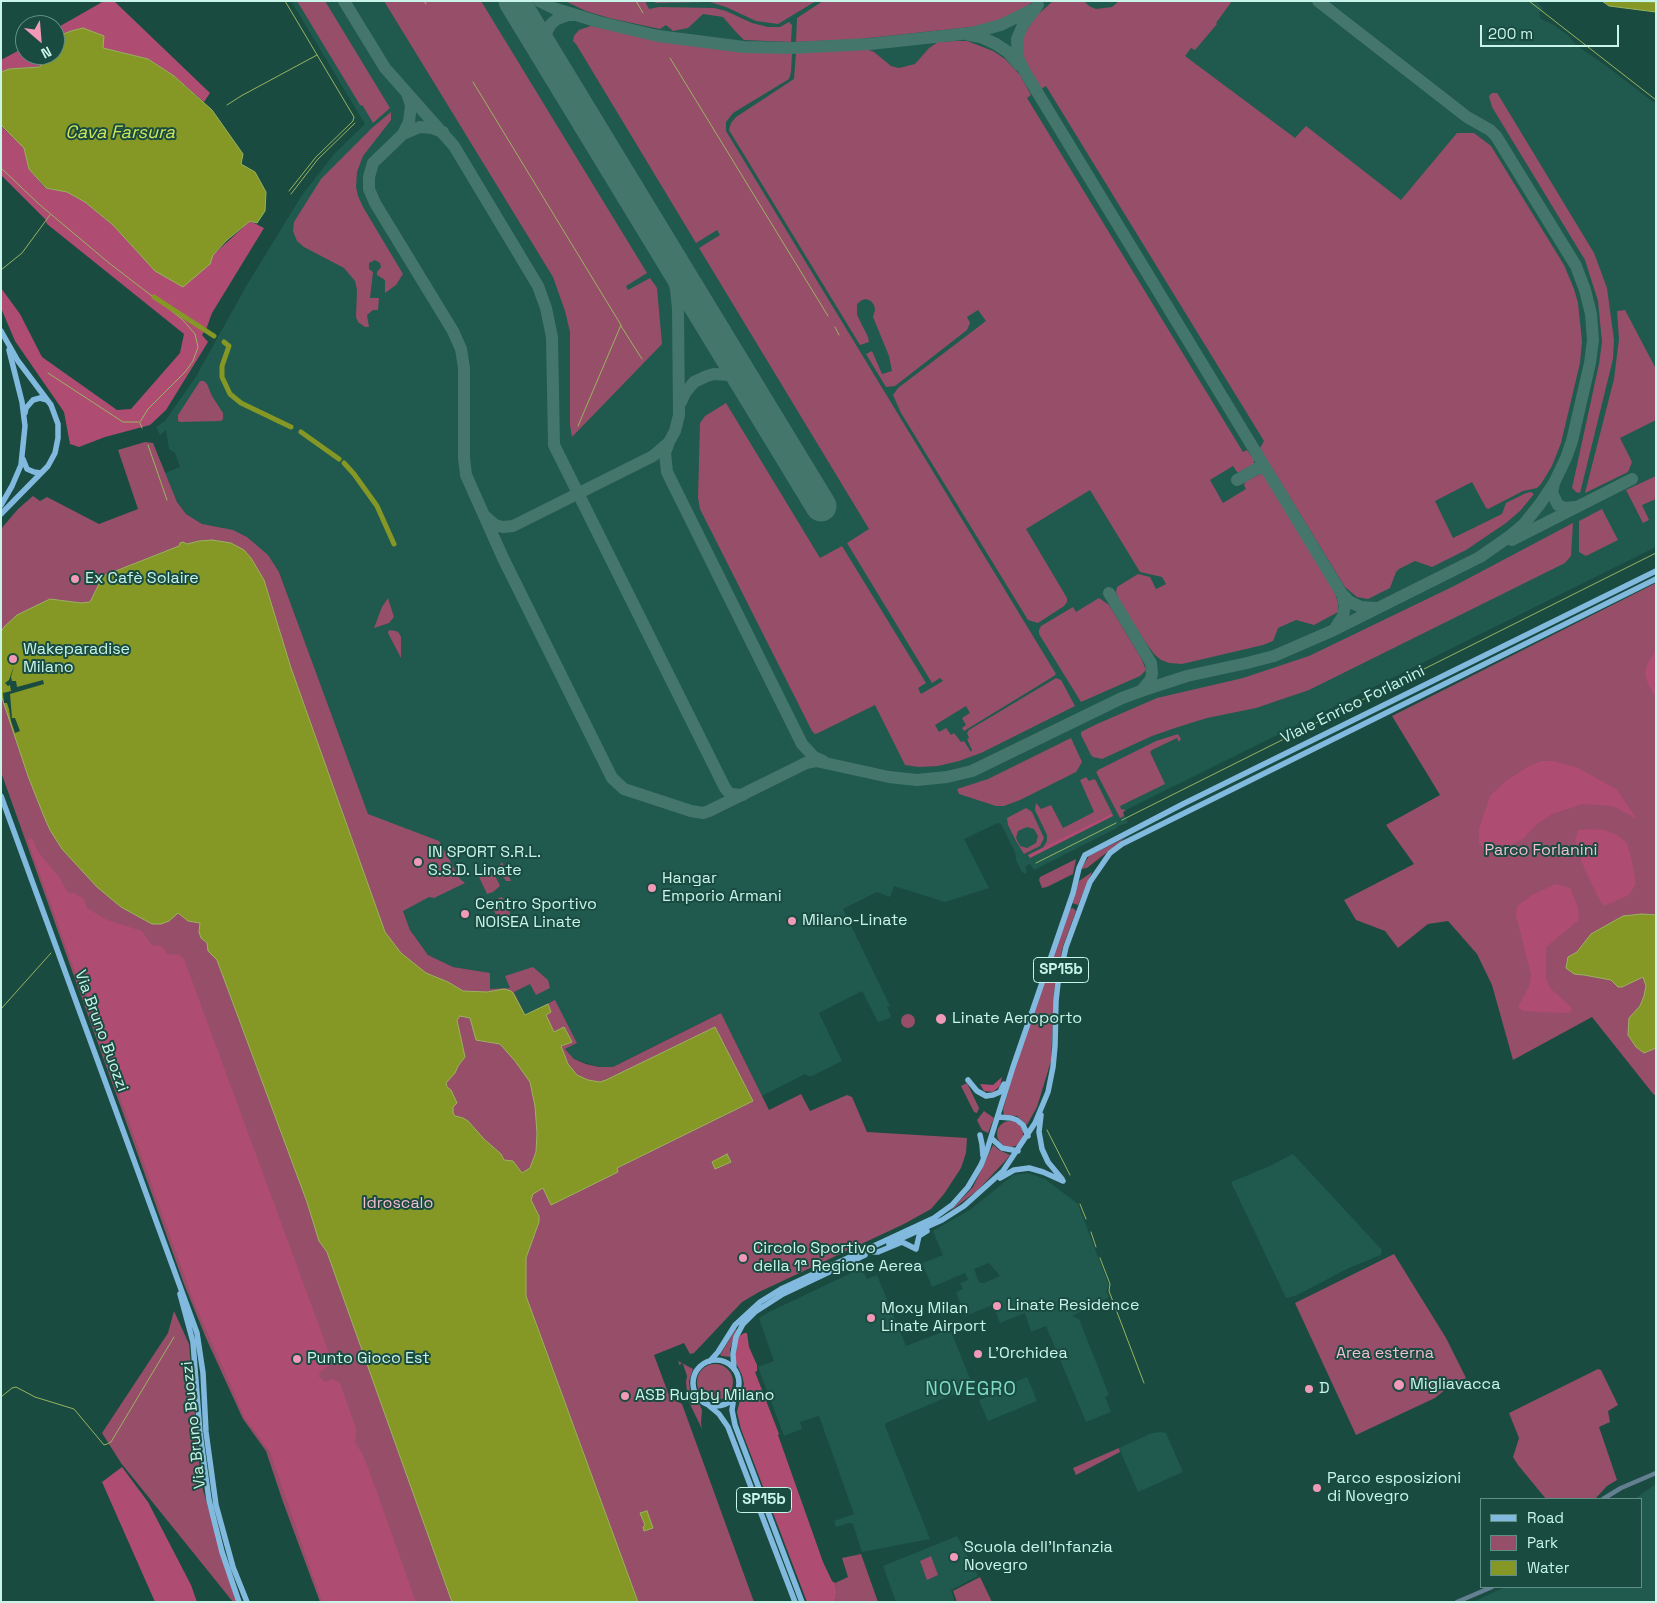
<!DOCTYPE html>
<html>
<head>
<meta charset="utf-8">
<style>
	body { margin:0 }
	#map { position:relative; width:1657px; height:1603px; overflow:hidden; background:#194b41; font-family:"Space Grotesk",sans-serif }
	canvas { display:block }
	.frame { position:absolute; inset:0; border:2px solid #c9f4e9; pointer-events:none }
	.legend { position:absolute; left:1480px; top:1498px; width:162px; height:90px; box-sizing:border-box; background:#194b41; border:1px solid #5f8f84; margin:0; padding:6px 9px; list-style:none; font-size:15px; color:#c9f4e9 }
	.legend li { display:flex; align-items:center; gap:10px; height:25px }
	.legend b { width:25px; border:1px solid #5f8f84 }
	.north { position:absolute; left:15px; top:15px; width:50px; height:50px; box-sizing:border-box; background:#194b41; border:1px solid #5f8f84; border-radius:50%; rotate:153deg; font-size:14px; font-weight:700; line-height:20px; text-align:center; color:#c9f4e9 }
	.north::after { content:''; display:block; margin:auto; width:18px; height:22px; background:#f09ab7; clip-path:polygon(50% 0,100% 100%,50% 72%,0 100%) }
	.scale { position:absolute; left:1480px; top:25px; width:139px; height:22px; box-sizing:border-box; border:2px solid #c9f4e9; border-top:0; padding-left:6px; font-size:15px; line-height:18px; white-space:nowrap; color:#c9f4e9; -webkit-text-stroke:4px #194b41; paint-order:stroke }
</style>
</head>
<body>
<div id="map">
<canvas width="1657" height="1603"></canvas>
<div class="frame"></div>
<ul class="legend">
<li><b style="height:6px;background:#82badf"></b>Road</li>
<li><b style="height:14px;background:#974e68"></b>Park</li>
<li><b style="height:14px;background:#859725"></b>Water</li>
</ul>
<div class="north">N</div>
<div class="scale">200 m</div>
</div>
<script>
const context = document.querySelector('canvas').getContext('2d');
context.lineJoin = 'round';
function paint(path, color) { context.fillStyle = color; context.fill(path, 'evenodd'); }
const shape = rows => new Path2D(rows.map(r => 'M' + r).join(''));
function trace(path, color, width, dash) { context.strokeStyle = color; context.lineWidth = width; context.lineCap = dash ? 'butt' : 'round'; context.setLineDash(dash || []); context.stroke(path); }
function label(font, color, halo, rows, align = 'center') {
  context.font = font + ' "Space Grotesk",sans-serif'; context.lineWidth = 4; context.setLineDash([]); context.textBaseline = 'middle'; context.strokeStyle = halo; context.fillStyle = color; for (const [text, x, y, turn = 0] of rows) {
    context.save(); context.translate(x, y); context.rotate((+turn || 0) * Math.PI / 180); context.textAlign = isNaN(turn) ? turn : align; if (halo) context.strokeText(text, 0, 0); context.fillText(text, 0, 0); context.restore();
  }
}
paint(shape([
	[291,1,1536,1,1542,7,1543,10,1539,13,1541,19,1554,25,1569,36,1576,45,1605,65,1656,104,1656,547,1126,810,1123,813,1128,823,1118,826,1117,828,1034,870,1030,864,1025,867,1027,872,1025,874,1022,872,1016,860,1015,852,1001,824,998,823,964,839,989,888,945,902,894,886,890,897,877,892,843,909,890,1006,887,1007,891,1016,890,1018,878,1022,862,991,819,1013,842,1061,812,1076,808,1076,805,1074,762,1096,721,1013,613,1067,599,1067,574,1059,565,1049,577,1043,555,1001,525,1015,513,993,490,989,489,973,453,967,428,955,410,930,279,572,186,514,177,502,165,473,180,467,175,453,169,449,166,430,160,435,156,427,165,421,195,378,248,283,302,195,335,153,365,124],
	[1293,1154,1382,1250,1381,1255,1351,1267,1295,1296,1286,1298,1231,1182,1270,1166],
	[1028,1173,1045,1179,1078,1204,1109,1286,1106,1291,1109,1297,1072,1316,1079,1319,1109,1395,1105,1397,1111,1412,1086,1422,1046,1326,1031,1332,1025,1313,1000,1323,993,1305,965,1316,956,1292,963,1289,960,1283,968,1280,965,1273,932,1287,922,1263,943,1255,933,1231,971,1209,1013,1175],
	[989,1263,1000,1276,984,1283,979,1282,974,1269],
	[862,1268,867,1279,877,1275,906,1346,950,1329,973,1386,886,1423,885,1426,930,1539,862,1552,853,1524,849,1523,836,1527,834,1521,854,1514,819,1416,800,1422,802,1429,784,1436,758,1367,774,1361,759,1319,762,1316,771,1311],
	[1027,1377,1037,1401,988,1421,979,1400,1006,1389,1005,1386],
	[1161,1432,1166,1433,1183,1472,1138,1492,1119,1448,1152,1433],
	[1656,1484,1656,1602,1473,1602,1505,1587,1641,1587,1641,1499,1634,1499],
	[957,1536,978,1576,951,1590,955,1602,896,1602,883,1566]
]), '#20594e');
paint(shape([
	[297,1,325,1,390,108,373,123,363,106,360,105],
	[384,1,481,1,647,273,626,286,628,290,650,278,657,288,662,344,572,437,570,425,570,332,565,311,553,277],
	[565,1,645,1,649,9,659,7,714,8,726,11,752,23,768,27,780,27,789,22,792,25,791,42,744,40,735,31,723,17,703,14,688,28,673,31,666,25,660,29,609,18,586,11],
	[652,1,816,1,778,24,756,21,726,7,710,2,656,3],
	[823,1,1035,1,1010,16,980,26,859,39,796,42,797,18],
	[1053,1,1084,1,1089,6,1096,9,1112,7,1119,1,1232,1,1216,23,1217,24,1195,50,1191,48,1185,56,1295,138,1306,126,1401,200,1457,133,1474,133,1491,146,1564,265,1574,289,1578,303,1582,341,1580,363,1561,443,1552,466,1541,484,1537,488,1523,491,1488,509,1486,508,1472,482,1435,501,1453,538,1502,514,1506,503,1526,493,1531,492,1534,494,1520,511,1506,523,1466,550,1432,567,1415,561,1399,569,1396,572,1390,588,1368,599,1357,597,1345,587,1261,450,1260,448,1264,441,1046,86,1041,89,1026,64,1022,52,1022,39,1034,18],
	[591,26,677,44,740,51,792,53,791,72,789,79,733,113,726,122,726,131,1056,674,1054,676,964,731,962,728,966,725,962,718,970,713,966,706,935,725,939,732,946,728,951,735,954,733,961,742,964,741,971,752,972,750,967,739,969,738,967,733,969,730,1056,678,1061,680,1075,706,981,753,959,761,938,766,919,767,905,765,875,705,818,733,815,734,812,731,700,509,698,498,700,423,705,416,726,403,820,558,842,546,926,683,918,688,921,694,943,681,940,678,932,683,847,543,869,529,699,248,720,235,717,230,696,243,576,44,573,41,574,36,579,30],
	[956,41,967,41,993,51,1005,59,1020,75,1031,95,1027,98,1243,452,1247,450,1254,460,1254,464,1239,472,1237,472,1233,466,1210,480,1223,503,1246,489,1244,485,1245,482,1260,474,1263,474,1334,590,1338,603,1338,612,1314,625,1296,620,1278,628,1273,641,1263,645,1182,664,1169,663,1161,660,1154,654,1144,640,1120,602,1116,592,1117,587,1138,574,1150,577,1156,589,1166,584,1162,577,1140,572,1090,490,1026,529,1067,598,1067,602,1064,606,1038,623,1028,620,901,413,893,395,898,388,986,321,978,310,967,317,970,323,967,330,895,386,886,387,866,354,872,351,882,374,892,371,889,356,873,317,875,310,874,305,871,301,866,299,862,300,857,304,857,315,868,337,869,342,860,345,729,130,731,123,736,117,794,79,796,53,866,49,874,52,891,66,899,68,915,64,929,48,938,42],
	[1492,93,1497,93,1499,96,1594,253,1607,288,1614,340,1613,359,1580,493,1576,492,1572,488,1599,364,1602,342,1598,301,1585,260,1492,107,1489,96],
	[391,112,391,120,363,156,357,172,356,187,358,196,363,207,403,274,396,285,385,293,385,280,377,275,377,272,381,267,380,263,375,260,369,263,369,269,373,272,370,298,379,298,378,310,373,310,367,315,369,327,365,327,358,322,356,317,357,290,355,281,344,268,304,247,297,241,293,231,294,222,321,179,373,127],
	[1625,310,1656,369,1656,420,1620,438,1632,462,1628,472,1585,493,1614,379,1619,339,1617,311],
	[200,381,204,381,207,384,212,396,223,413,223,419,221,421,180,422,178,421,178,415],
	[145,442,153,443,177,502,186,514,202,524,233,530,247,537,268,555,279,572,368,814,439,841,460,879,465,883,434,898,429,897,403,911,410,930,428,955,453,967,490,973,490,989,510,988,505,976,533,967,548,980,550,988,536,995,530,984,514,992,525,1015,555,1000,577,1043,565,1049,574,1059,586,1064,599,1067,613,1067,721,1013,769,1110,801,1094,810,1111,847,1095,852,1097,867,1132,967,1138,966,1153,961,1168,944,1194,931,1209,904,1224,759,1292,742,1302,694,1353,690,1354,684,1343,654,1355,670,1398,682,1404,754,1602,320,1602,283,1502,266,1451,243,1419,206,1338,184,1284,1,772,1,529,18,509,33,496,40,501,47,497,99,524,138,509,118,450],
	[1656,476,1656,499,1642,505,1649,520,1643,523,1626,490],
	[1602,509,1618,540,1586,556,1579,552,1579,521],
	[1573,523,1571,556,1565,563,1309,690,1256,708,1207,718,1178,727,1152,736,1102,759,1093,757,1091,755,1081,735,1081,732,1097,724,1157,698,1243,678,1309,656,1454,586],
	[1656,583,1656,1094,1654,1095,1592,1017,1513,1060,1492,985,1477,954,1448,921,1428,924,1398,948,1385,931,1356,920,1344,900,1414,864,1386,825,1440,795,1392,716],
	[388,598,394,617,389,623,374,628,382,607],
	[1099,598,1109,605,1141,658,1146,670,1140,676,1081,702,1039,634,1039,630,1041,626,1073,607,1076,612],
	[389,630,396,631,399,633,401,637,401,658,388,633],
	[1178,734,1181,739,1179,742,1177,738,1152,750,1150,752,1165,784,1120,806,1121,809,1126,810,1123,812,1124,816,1120,818,1096,772,1098,771,1098,770,1156,741],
	[1071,738,1082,762,1076,772,1020,800,1004,806,996,806,959,794,957,789,988,779],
	[1086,777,1089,781,1094,779,1096,781,1112,813,1043,848,1047,841,1047,835,1035,810,1036,803,1041,809,1051,805,1063,828,1094,812,1080,780],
	[1026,808,1032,812,1044,838,1040,846,1024,854,1016,841,1008,825,1007,818],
	[1027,827,1034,829,1038,836,1036,843,1027,848,1020,846,1016,838,1018,831],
	[1125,838,1087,868,1081,869,1089,856],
	[1076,859,1073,874,1047,887,1042,888,1039,880,1040,877],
	[502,862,511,881,506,881,502,875,499,866],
	[493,871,500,886,493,892,487,894,479,877],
	[1092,872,1078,905,1072,903,1079,881],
	[501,897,504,899,511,916,499,921,491,904,492,902],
	[1073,908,1076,911,1063,946,1055,982,1051,1061,1037,1107,1027,1125,1017,1116,1004,1115,1003,1110,1015,1067,1070,909],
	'901 1021a7 7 0 1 1 14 0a7 7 0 1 1-14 0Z',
	[967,1083,979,1108,977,1113,974,1112,961,1086],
	[984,1111,994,1118,988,1133,982,1130,977,1120],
	'997 1134a13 13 0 1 1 26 0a13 13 0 1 1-26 0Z',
	[993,1145,999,1150,1010,1155,1006,1160,978,1190,949,1212,973,1187],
	[1394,1254,1446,1338,1466,1378,1446,1389,1435,1398,1356,1435,1295,1303],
	[174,1311,189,1344,201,1483,236,1602,233,1602,121,1463,102,1433,168,1333],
	[736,1329,737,1330,730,1349,730,1357,722,1356,720,1355],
	[678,1361,693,1369,689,1381,690,1392,687,1392,686,1382,687,1376,683,1364,681,1363,680,1366],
	'697 1382a18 18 0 1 1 36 0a18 18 0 1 1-36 0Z',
	[1598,1369,1601,1370,1618,1405,1608,1411,1610,1422,1599,1427,1617,1480,1607,1486,1595,1499,1546,1499,1518,1465,1513,1457,1519,1438,1509,1413],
	[687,1398,698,1401,702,1410,701,1423,702,1429],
	[1119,1448,1120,1452,1076,1475,1073,1468],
	[861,1554,878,1602,835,1602,837,1592,835,1583,848,1577,842,1558],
	[931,1556,938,1575,927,1580,920,1561],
	[980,1577,992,1602,957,1602,953,1591]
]), '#974e68');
paint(shape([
	[104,1,114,1,210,93,204,102,174,76,148,59,103,48,103,36,83,28,71,31,61,35,55,41,55,29],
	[25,47,25,55,46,55,40,67,9,69,1,72,1,60],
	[1,126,24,148,29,169,45,188,67,192,85,202,113,225,155,271,210,264,213,255,250,221,264,228,212,313,207,327,202,335,208,342,166,410,150,425,105,437,79,447,70,444,64,412,15,341,1,308,1,288,20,314,42,357,117,410,131,409,180,353,184,334,47,224,45,219,1,175],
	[1656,649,1656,698,1648,684,1645,674,1647,665],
	[1541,761,1553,761,1578,768,1616,789,1637,819,1613,806,1583,804,1552,814,1536,825,1524,838,1510,846,1490,851,1484,850,1479,843,1479,829,1490,796,1506,781,1529,766],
	[1112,813,1113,816,1030,858,1028,855],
	[1590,829,1604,830,1617,835,1627,843,1633,866,1636,884,1629,895,1604,906,1598,897,1582,863,1575,840,1578,830],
	[29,838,32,839,38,852,60,878,68,893,74,893,84,899,87,908,107,920,142,931,152,945,162,946,167,954,180,955,184,959,332,1361,331,1364,320,1372,319,1377,325,1382,333,1379,340,1383,356,1429,355,1442,363,1455,374,1484,416,1602,322,1602,270,1452,245,1418,194,1302,28,841],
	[1556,884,1570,888,1578,907,1579,920,1546,947,1546,977,1550,988,1572,1008,1571,1012,1564,1013,1523,1011,1518,1007,1529,987,1531,975,1516,915,1517,906,1532,895],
	[1002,1077,1000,1086,993,1092,984,1091,980,1084,993,1085],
	[744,1333,747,1333,749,1347,757,1365,757,1371,755,1372,779,1434,778,1435,823,1562,832,1581,835,1583,837,1592,835,1602,807,1602,741,1429,737,1412,744,1384,742,1375,735,1361,738,1337],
	[122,1467,148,1502,191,1585,197,1602,155,1602,102,1482]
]), '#af4c72');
const water = shape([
	[1602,1,1656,2,1656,12,1609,6,1602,1],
	[83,28,104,36,103,48,148,59,174,76,212,110,243,154,241,164,255,172,266,192,265,211,257,223,250,221,227,240,213,255,210,264,183,287,155,271,113,225,85,202,67,192,46,188,29,169,24,148,1,125,1,72,9,69,40,67,46,55,55,55,55,41,61,35,71,31,83,28],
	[212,540,231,543,244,550,251,558,264,580,291,668,385,932,401,953,426,973,448,982,463,991,487,992,504,989,511,991,513,993,525,1015,548,1004,551,1012,546,1015,554,1032,564,1027,572,1042,561,1046,568,1064,577,1075,588,1080,600,1082,606,1080,715,1027,753,1101,617,1168,618,1172,551,1205,543,1188,533,1194,531,1200,539,1216,539,1222,526,1258,526,1296,638,1602,452,1602,327,1252,319,1241,307,1202,217,960,208,951,207,943,201,938,199,932,200,923,188,921,178,913,169,921,161,924,152,924,121,907,97,887,62,849,50,830,43,814,28,776,1,695,1,632,4,627,17,615,50,599,81,603,90,602,103,576,179,546,180,543,183,542,187,544,199,541,212,540],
	[460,1016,470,1018,476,1040,500,1044,515,1061,530,1082,535,1106,537,1133,536,1152,530,1168,522,1173,513,1161,504,1160,501,1154,484,1139,468,1121,463,1118,455,1116,453,1113,453,1107,457,1103,451,1090,447,1087,446,1083,455,1073,458,1066,465,1057,457,1020,460,1016],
	[1642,914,1656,915,1656,1048,1644,1053,1636,1047,1628,1035,1629,1018,1640,1006,1644,996,1646,986,1643,977,1622,987,1618,987,1611,980,1584,975,1574,974,1566,968,1568,957,1577,952,1591,934,1623,916,1642,914],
	[727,1154,731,1162,715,1169,712,1162,727,1154],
	[647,1511,653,1528,644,1531,643,1527,645,1525,640,1513,647,1511]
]);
paint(water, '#859725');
trace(water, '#99b360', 1);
paint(shape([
	[14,666,11,677,12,681,16,681,17,687,43,680,44,684,10,694,12,718,15,718,20,731,15,733,11,721,9,709,7,703,4,703,3,693,11,691,10,685,8,686,5,683,9,680]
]), '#194b41');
trace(shape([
	[285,1,354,117,353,121,316,157,289,191],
	[424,1,426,4],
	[636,1,643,13],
	[1529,1,1656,100],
	[670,58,828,316],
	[473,82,621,325,578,426],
	[227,105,241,96,317,55],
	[1,168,40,205,109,263,182,319,195,334,198,347,193,361,186,371,148,409,140,422],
	[291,194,318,159,355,123],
	[1,270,22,253,50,215],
	[621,326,642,359],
	[835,327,839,335],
	[48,373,123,422,139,422],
	[140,423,142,428],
	[148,445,167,500],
	[1122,820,1656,553],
	[1036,863,1116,823],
	[1,1009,51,953],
	[1047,1130,1070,1175],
	[1080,1204,1086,1219],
	[1091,1232,1096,1247],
	[1100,1258,1110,1284,1109,1291,1144,1383],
	[1,1397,12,1388,16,1387,35,1397,74,1409,104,1445,107,1444,111,1442,174,1337]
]), '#99b360', 1);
trace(shape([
	[154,297,214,336],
	[224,342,229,346,222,366,222,377,230,394,241,403,291,427],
	[301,432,339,459],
	[344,463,354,474,377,506,394,544]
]), '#859725', 5);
trace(shape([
	[344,1,385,68,454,146,538,286,546,308,552,337,554,445,725,788,730,794,743,795],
	[539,1,553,8,599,22,658,36,744,47,791,48,870,44,971,33,1001,25,1031,10],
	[1038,5,1023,25,1017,39,1018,58,1025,72,1342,594,1350,602,1361,607,1377,608],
	[969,35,981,37,996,44,1008,52,1019,65],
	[552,63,544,45,547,31,551,24,557,19,568,15,573,15],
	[407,93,411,105,409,122,403,134,373,163,369,177,369,189,375,203,453,331,461,349,464,368,464,458,466,475,503,558,612,778,624,789,691,811,703,813,709,811,806,763,816,761,889,777,917,780,947,777,972,771,1122,698,1144,690,1187,676,1247,663,1274,656,1334,630,1480,557,1510,536,1524,524,1540,504,1554,483,1566,458,1572,441,1590,363,1593,340,1591,314,1585,290,1576,266,1496,136,1490,130,1467,117,1318,1],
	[403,134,420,127,432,128,443,132],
	[656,235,669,264,676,289,678,309,679,415,675,431,669,442,665,453,667,472,802,744,814,757,823,761],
	[681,402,685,393,694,382,707,376,714,374,728,375,735,378,741,381,751,392],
	[1237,480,1258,468,1263,468,1267,471],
	[1554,483,1552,493,1558,505,1565,508,1575,507],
	[486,517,495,525,503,527,513,526,653,456,667,444],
	[1512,540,1632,479],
	[1109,593,1151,663,1152,673,1151,679,1142,690],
	[1334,630,1343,616,1345,606,1342,594]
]), '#45766b', 12);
trace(shape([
	[514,1,821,506]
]), '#45766b', 31);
trace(shape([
	[1603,1499,1621,1488,1656,1473],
	[1457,1602,1492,1587]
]), '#647f91', 4.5);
trace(shape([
	[1,331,18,361,51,405,58,424,58,438,55,453,48,466,1,514],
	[25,413,26,408,33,400,40,398,47,400],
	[23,459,27,469,34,472,41,473],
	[1,505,12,486,21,465,25,426,22,402,9,350],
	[1,796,197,1333,203,1373,206,1432,216,1505,233,1567,247,1602],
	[968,1080,977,1091,986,1096,993,1095,1000,1092,1004,1084],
	[1041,1115,1039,1132,1042,1149,1048,1162,1062,1179],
	[998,1117,1011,1118,1017,1120,1023,1125,1028,1136],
	[980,1135,982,1144,983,1156],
	[991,1138,1002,1148,1018,1151],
	[1000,1178,1014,1170,1029,1168,1043,1172,1063,1181],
	[889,1244,942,1220,964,1206,1003,1171,1035,1123,1048,1092,1053,1067,1055,1046,1056,1001,1058,983,1066,947,1090,882,1110,853,1122,844,1656,579],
	[871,1252,878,1252,902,1242,916,1249,919,1236,927,1231],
	[180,1294,193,1342,200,1433,209,1500,222,1552,239,1602],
	'693 1383a23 23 0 1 1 46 0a23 23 0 1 1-46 0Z',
	[710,1361,718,1352,735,1325,760,1302,781,1289,934,1218,952,1205,968,1187,981,1165,987,1150,1013,1067,1073,893,1079,868,1085,855,1183,804,1656,571],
	[734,1369,733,1354,736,1337,743,1324,755,1312,783,1294,865,1255],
	[734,1396,732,1410,735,1425,802,1602],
	[707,1404,719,1414,728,1427,795,1602]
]), '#82badf', 5.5);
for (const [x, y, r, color] of [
	[75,579,5,"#f09ab7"],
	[13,659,5,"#f09ab7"],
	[418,862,5,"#f09ab7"],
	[652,888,5,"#f09ab7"],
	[465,914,5,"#f09ab7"],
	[792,921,5,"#f09ab7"],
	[941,1019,6,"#f09ab7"],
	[743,1258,5,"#f09ab7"],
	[997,1306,5,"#f09ab7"],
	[871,1318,5,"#f09ab7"],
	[978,1354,5,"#f09ab7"],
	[297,1359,5,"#f09ab7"],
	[1399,1385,6,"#f09ab7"],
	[1309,1389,5,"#f09ab7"],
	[625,1396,5,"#f09ab7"],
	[1317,1488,5,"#f09ab7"],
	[954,1557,5,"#f09ab7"]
]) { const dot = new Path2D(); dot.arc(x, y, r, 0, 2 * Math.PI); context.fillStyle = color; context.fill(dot); trace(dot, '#194b41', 2); }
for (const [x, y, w] of [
	[1061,970,55],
	[764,1500,55]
]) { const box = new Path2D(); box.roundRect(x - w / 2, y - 12.5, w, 25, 4); context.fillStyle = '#194b41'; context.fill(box); trace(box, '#c9f4e9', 1); }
label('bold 15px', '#c9f4e9', null, [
	["SP15b",1061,970],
	["SP15b",764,1500]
]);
label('16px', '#c9f4e9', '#194b41', [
	["Ex Cafè Solaire",85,579],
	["Wakeparadise",23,650],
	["Milano",23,668],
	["IN SPORT S.R.L.",428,853],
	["S.S.D. Linate",428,871],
	["Hangar",662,879],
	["Emporio Armani",662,897],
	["Centro Sportivo",475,905],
	["NOISEA Linate",475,923],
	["Milano-Linate",802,921],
	["Linate Aeroporto",952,1019],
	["Circolo Sportivo",753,1249],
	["della 1ª Regione Aerea",753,1267],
	["Linate Residence",1007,1306],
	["Moxy Milan",881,1309],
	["Linate Airport",881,1327],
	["L'Orchidea",988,1354],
	["Punto Gioco Est",307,1359],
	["Migliavacca",1410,1385],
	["D",1319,1389],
	["ASB Rugby Milano",635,1396],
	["Parco esposizioni",1327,1479],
	["di Novegro",1327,1497],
	["Scuola dell’Infanzia",964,1548],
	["Novegro",964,1566]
], 'left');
label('16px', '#c9f4e9', '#194b41', [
	["Viale Enrico Forlanini",1353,705,-26],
	["Via Bruno Buozzi",101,1031,70],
	["Via Bruno Buozzi",194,1425,-96]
]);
label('16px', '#f5becf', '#194b41', [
	["Parco Forlanini",1541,851],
	["Idroscalo",398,1204],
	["Area esterna",1385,1354]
]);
label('italic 18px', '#cfe75b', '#194b41', [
	["Cava Farsura",120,133]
]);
context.letterSpacing = '1px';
label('19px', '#80dcc7', '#194b41', [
	["NOVEGRO",971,1390]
]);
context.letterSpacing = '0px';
</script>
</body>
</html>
